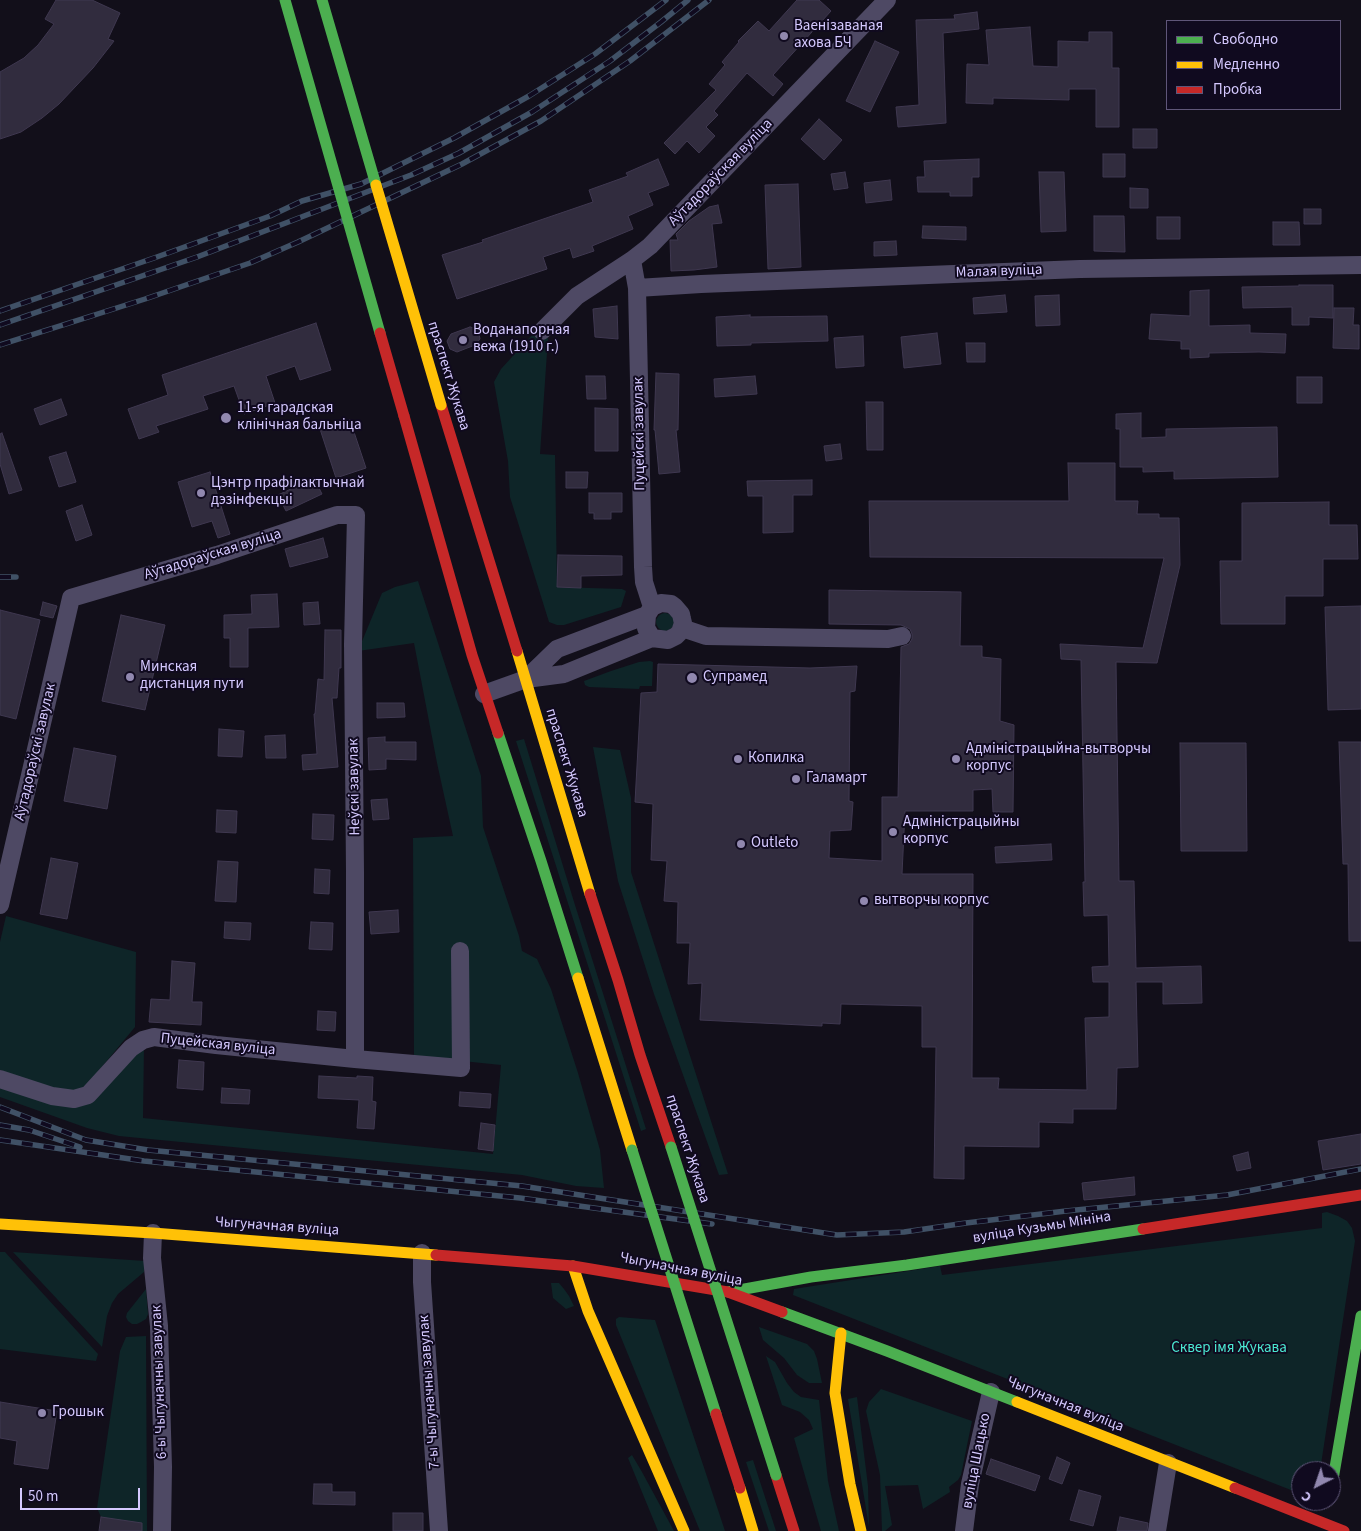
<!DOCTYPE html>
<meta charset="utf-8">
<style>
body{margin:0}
#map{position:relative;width:1361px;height:1531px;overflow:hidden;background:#120f1a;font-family:"Source Sans 3",sans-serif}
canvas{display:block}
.legend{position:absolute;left:1166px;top:20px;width:175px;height:90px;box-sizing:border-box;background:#100a1f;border:1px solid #5f5679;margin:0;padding:6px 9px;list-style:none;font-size:15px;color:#d5c9ff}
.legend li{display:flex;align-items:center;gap:10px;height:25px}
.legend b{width:25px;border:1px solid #5f5679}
.north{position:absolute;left:1291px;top:1461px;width:50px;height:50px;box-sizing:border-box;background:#100a1f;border:1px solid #5f5679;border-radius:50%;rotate:221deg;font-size:14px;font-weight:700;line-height:20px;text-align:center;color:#d5c9ff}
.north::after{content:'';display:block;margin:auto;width:18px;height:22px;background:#9188af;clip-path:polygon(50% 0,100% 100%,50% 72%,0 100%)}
.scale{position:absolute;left:20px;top:1488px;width:120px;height:22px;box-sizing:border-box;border:2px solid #d5c9ff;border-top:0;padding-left:6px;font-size:15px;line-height:18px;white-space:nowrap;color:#d5c9ff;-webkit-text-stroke:4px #100a1f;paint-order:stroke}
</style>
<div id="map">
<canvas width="1361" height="1531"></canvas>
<ul class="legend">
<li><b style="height:6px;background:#4caf50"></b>Свободно</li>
<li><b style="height:6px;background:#ffc107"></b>Медленно</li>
<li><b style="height:6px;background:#c62828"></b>Пробка</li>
</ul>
<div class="north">С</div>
<div class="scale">50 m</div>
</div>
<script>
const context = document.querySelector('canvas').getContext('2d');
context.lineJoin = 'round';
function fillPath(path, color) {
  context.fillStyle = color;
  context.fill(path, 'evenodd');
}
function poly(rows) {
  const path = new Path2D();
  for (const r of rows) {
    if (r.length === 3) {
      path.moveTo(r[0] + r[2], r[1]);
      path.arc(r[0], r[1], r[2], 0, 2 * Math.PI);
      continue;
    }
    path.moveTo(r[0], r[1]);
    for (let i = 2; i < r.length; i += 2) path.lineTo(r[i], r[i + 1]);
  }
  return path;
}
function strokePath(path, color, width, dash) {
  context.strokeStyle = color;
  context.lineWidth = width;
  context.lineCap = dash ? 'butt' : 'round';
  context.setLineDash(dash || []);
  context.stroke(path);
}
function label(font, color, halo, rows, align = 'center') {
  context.font = font + ' "Source Sans 3",sans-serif';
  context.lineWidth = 4;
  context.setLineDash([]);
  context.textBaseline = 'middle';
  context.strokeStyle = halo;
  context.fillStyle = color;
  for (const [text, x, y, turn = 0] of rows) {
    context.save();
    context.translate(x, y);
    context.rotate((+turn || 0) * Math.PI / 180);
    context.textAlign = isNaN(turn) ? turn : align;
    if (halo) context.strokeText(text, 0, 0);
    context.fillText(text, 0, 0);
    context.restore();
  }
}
fillPath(poly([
 [533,334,548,338,540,454,555,455,557,587,622,589,626,591,621,607,564,625,557,625,549,622,510,497,508,461,494,382,501,369],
 [418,581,481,776,483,827,519,936,522,951,537,959,551,989,578,1073,600,1150,604,1188,576,1186,522,1175,119,1136,87,1128,0,1097,0,1085,76,1107,144,1045,143,1118,493,1154,501,1065,414,1056,413,838,453,836,437,763,414,643,358,651,382,593,395,587],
 [665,622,9],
 [650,661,653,662,652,686,640,686,639,689,589,687,585,685,584,681,611,671,639,662],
 [524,739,575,905,646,1129,641,1131,516,741],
 [593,747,620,750,631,798,631,872,728,1174,719,1175,654,994,618,881],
 [6,916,136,952,135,1027,91,1080,79,1091,51,1090,0,1070,0,942],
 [1327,1212,1338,1216,1347,1221,1352,1228,1355,1241,1320,1471,1301,1471,1301,1489,1296,1492,793,1295,794,1289,940,1266,942,1275,1322,1228,1322,1213],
 [0,1252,5,1252,98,1354,96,1361,0,1349],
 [13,1252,145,1261,144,1272,118,1294,112,1303,107,1316,102,1347],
 [551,1283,559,1283,564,1289,569,1296,574,1306,566,1309,553,1298],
 [146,1289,148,1314,146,1319,141,1322,137,1324,132,1324,128,1321,126,1317,127,1313],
 [619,1317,655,1320,725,1531,700,1531,616,1325,616,1319],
 [759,1327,807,1344,814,1351,817,1359,822,1383,809,1383,797,1375,784,1358,763,1340],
 [146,1336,147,1531,126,1531,101,1517,97,1508,120,1351,126,1337],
 [766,1356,775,1362,787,1383,794,1392,801,1397,819,1400,828,1481,839,1531,821,1531,794,1438,813,1429,809,1420,800,1412,782,1405],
 [881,1389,972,1421,961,1475,958,1480,949,1487,950,1492,923,1509,918,1485,885,1486,892,1525,885,1531,882,1531,880,1475,866,1411,869,1402],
 [857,1397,868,1486,869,1527,848,1399],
 [632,1455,642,1472,674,1531,658,1531,628,1458],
 [753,1460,776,1531,769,1531,746,1462]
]), '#0e2528');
const building = poly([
 [56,0,92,0,120,13,108,39,114,41,93,68,59,104,42,118,21,132,0,139,0,72,24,58,38,45,54,24,45,19,56,0],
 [797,0,819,0,831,11,773,75,783,84,773,96,747,73,714,111,718,115,706,127,715,136,699,153,687,141,675,154,664,143,716,90,709,84,725,65,722,62,739,42,738,41,758,21,769,31,797,0],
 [977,12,979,29,943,33,946,123,898,127,896,107,919,105,916,20,955,19,954,15,977,12],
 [1030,27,1033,66,1058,67,1058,41,1089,42,1089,32,1112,32,1112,68,1119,68,1119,127,1096,127,1096,89,1069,89,1069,100,993,98,993,104,966,103,967,64,989,65,986,30,1030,27],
 [875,41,899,52,870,112,846,101,875,41],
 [819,119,842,140,824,160,801,139,819,119],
 [1133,129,1157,129,1157,148,1133,148,1133,129],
 [1103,154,1125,154,1125,177,1103,177,1103,154],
 [658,159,669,185,648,193,653,205,628,216,633,229,592,246,594,251,573,258,570,248,543,257,547,269,457,299,442,255,483,242,482,240,593,202,589,190,628,176,626,173,658,159],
 [979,159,979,177,972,177,972,196,950,196,950,192,918,192,917,177,925,177,924,161,979,159],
 [845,172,848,188,834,190,831,174,845,172],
 [1039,172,1064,172,1066,231,1041,232,1039,172],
 [890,180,892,200,866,203,864,183,890,180],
 [798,184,801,267,768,269,765,185,798,184],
 [1130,188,1148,189,1148,208,1130,208,1130,188],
 [718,205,722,223,712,224,717,267,694,270,671,271,670,240,678,240,676,234,689,221,709,207,718,205],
 [1304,209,1321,209,1321,224,1304,224,1304,209],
 [1094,216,1124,216,1125,252,1094,251,1094,216],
 [1157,217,1180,217,1180,239,1157,239,1157,217],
 [1273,222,1299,222,1300,245,1273,245,1273,222],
 [923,226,966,227,966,240,922,238,923,226],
 [896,241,897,255,874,256,874,242,896,241],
 [1299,285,1333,285,1333,318,1309,317,1309,325,1292,325,1292,307,1243,308,1242,287,1299,286,1299,285],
 [1209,290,1209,326,1250,325,1250,333,1286,334,1285,353,1259,352,1209,353,1209,357,1190,358,1190,349,1181,349,1181,341,1149,339,1151,314,1190,316,1190,291,1209,290],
 [1005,295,1007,312,974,314,973,298,1005,295],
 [1059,295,1060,325,1036,326,1035,296,1059,295],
 [617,306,618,339,595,337,593,309,617,306],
 [1334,308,1354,308,1353,325,1359,325,1359,349,1333,348,1334,308],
 [750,315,750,317,827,316,828,341,751,343,751,345,717,346,716,317,750,315],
 [316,323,331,370,300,380,295,366,266,376,275,403,244,414,234,386,203,396,208,409,156,426,159,432,139,439,128,409,168,395,162,375,316,323],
 [470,327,478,329,480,339,475,345,457,352,450,349,447,341,451,334,470,327],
 [937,333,941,364,904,368,901,337,937,333],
 [863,336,864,366,836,368,834,338,863,336],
 [966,343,985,343,985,362,967,362,966,343],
 [656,373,679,374,678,430,676,430,680,472,659,474,655,430,654,430,656,373],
 [586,376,605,376,606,399,587,399,586,376],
 [755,376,757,394,715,397,714,379,755,376],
 [1297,377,1322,377,1322,403,1297,403,1297,377],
 [61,399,67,415,40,425,34,409,61,399],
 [866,402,883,402,883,450,867,450,866,402],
 [595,408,618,409,618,451,595,451,595,408],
 [1141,413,1141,438,1166,437,1166,429,1277,427,1278,477,1174,479,1174,471,1143,472,1143,467,1120,467,1120,429,1116,429,1116,414,1141,413],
 [350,420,366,468,336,478,320,429,350,420],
 [2,433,22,490,9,494,0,464,0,434,2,433],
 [840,444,842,459,826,461,824,446,840,444],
 [66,452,76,482,59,487,49,457,66,452],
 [1068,463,1115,463,1115,501,1138,501,1137,514,1159,514,1159,518,1179,518,1180,565,1157,663,1116,662,1119,881,1134,881,1136,968,1201,966,1202,1003,1163,1004,1163,982,1136,982,1138,1067,1117,1068,1116,1109,1073,1109,1073,1123,1039,1122,1039,1147,964,1146,964,1179,934,1178,936,1047,922,1047,922,1006,841,1004,840,1024,822,1023,822,1026,700,1020,702,983,688,984,690,943,677,943,678,902,664,901,667,861,651,860,653,804,635,802,641,693,657,692,658,664,810,668,857,666,855,691,850,692,849,801,853,802,851,830,830,831,829,858,882,861,882,797,898,797,901,647,909,644,912,639,912,634,910,629,901,625,829,624,829,590,961,592,960,646,982,646,982,657,1001,659,1000,721,1014,725,1013,812,993,812,992,789,973,790,973,811,905,811,902,874,973,874,972,1078,999,1078,998,1089,1087,1090,1085,1018,1109,1017,1109,982,1093,982,1092,967,1109,966,1108,915,1084,916,1083,882,1085,882,1081,660,1061,659,1060,644,1143,648,1164,558,870,557,869,501,1069,501,1068,463],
 [210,472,230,534,218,538,212,521,192,527,178,482,210,472],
 [566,472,588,472,587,488,566,488,566,472],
 [314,478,322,494,286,511,278,495,314,478],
 [812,480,812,495,793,495,793,532,763,533,763,496,748,496,747,481,812,480],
 [589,493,622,493,622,512,611,512,611,519,594,519,594,513,589,513,589,493],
 [1329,502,1329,525,1357,525,1358,559,1323,559,1323,596,1285,596,1285,624,1221,624,1220,561,1242,561,1242,503,1329,502],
 [82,505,92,535,76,541,66,511,82,505],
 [323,538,328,557,290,567,285,549,323,538],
 [558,555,622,556,622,575,581,576,581,588,557,587,558,555],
 [277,594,279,627,248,628,248,667,230,667,230,638,224,638,224,615,252,614,251,595,277,594],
 [43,602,57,606,53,618,40,615,43,602],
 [318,602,320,624,304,625,303,603,318,602],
 [1361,606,1361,709,1328,710,1325,607,1361,606],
 [0,610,40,620,16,719,0,715,0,610],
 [121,615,165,625,145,710,102,701,121,615],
 [325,630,341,630,341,668,339,668,337,698,332,698,338,767,303,770,302,755,317,754,314,714,315,714,318,679,324,680,325,630],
 [377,703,404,703,405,717,377,718,377,703],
 [219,729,244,731,242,757,218,756,219,729],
 [285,735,286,758,266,758,265,736,285,735],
 [385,737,385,742,416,742,416,760,386,759,386,769,369,770,368,738,385,737],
 [1339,742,1361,742,1361,941,1349,941,1348,864,1343,864,1339,742],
 [1180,743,1246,743,1247,851,1181,851,1180,743],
 [74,748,116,756,107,809,64,801,74,748],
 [387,799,389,819,373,820,371,800,387,799],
 [217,810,237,811,236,833,216,832,217,810],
 [313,814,334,815,333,840,312,839,313,814],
 [1051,844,1052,860,996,863,995,847,1051,844],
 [51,858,78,863,67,919,40,914,51,858],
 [218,861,238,862,236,902,215,901,218,861],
 [315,869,330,870,329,894,314,893,315,869],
 [398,910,399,932,371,934,369,912,398,910],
 [225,922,251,923,250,940,224,938,225,922],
 [311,922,333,923,332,950,309,949,311,922],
 [172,961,195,963,192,1002,202,1002,201,1025,149,1022,151,999,170,1000,172,961],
 [318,1011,336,1012,335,1031,317,1030,318,1011],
 [179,1060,204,1062,203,1090,177,1088,179,1060],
 [319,1076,357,1078,357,1076,373,1077,372,1101,376,1102,374,1129,357,1128,359,1100,318,1098,319,1076],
 [222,1088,250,1090,249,1104,221,1103,222,1088],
 [460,1092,491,1094,490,1108,459,1106,460,1092],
 [481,1123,495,1125,493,1151,478,1149,481,1123],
 [1361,1134,1361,1164,1323,1170,1318,1141,1361,1134],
 [1248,1152,1251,1168,1237,1171,1233,1156,1248,1152],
 [1134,1177,1135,1195,1084,1200,1082,1183,1134,1177],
 [0,1402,57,1411,48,1469,14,1464,17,1441,0,1438,0,1402],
 [1057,1457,1070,1463,1062,1484,1049,1479,1057,1457],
 [991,1459,1040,1476,1035,1491,986,1474,991,1459],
 [314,1484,332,1484,332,1492,355,1492,355,1505,313,1504,314,1484],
 [1079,1490,1101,1496,1093,1526,1070,1520,1079,1490],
 [393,1513,423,1513,423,1531,393,1531,393,1513],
 [101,1517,142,1523,142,1531,99,1531,101,1517],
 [1120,1517,1148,1523,1147,1531,1117,1531,1120,1517]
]);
fillPath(building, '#312c3e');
strokePath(building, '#3f3850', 1);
strokePath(poly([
 [632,260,637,288,643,567,644,582,652,607],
 [637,288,701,284,1080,269,1361,265],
 [542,331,577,296,632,260,650,246,887,0],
 [661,603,671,604,675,607,681,614,682,619,683,623,680,632,676,636,668,640,652,638,646,628,647,615,652,607,661,603],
 [682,628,706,636,888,639,902,636],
 [526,679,557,649,647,615],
 [484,694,526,679,564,674,652,638],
 [0,905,71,598,217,555,337,515,356,515,353,644,355,872,355,1059],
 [0,1079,52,1096,74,1099,88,1095,131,1048,143,1040,154,1037,216,1045,355,1059,461,1068,460,951],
 [153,1233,152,1258,159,1326,163,1467,162,1531],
 [422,1253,422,1282,439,1531],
 [964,1531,970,1484,991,1392],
 [1157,1531,1168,1463]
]), '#4e4964', 18);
strokePath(poly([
 [498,733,541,861,578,978],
 [728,1292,811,1277,907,1265,1143,1229],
 [782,1312,887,1351,1017,1402],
 [1331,1491,1361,1316]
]), '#4caf50', 11);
strokePath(poly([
 [517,651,590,894],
 [578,978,632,1150],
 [0,1224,153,1233,436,1255],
 [573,1266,588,1311,684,1531],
 [841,1333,835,1393,850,1484,861,1531],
 [1017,1402,1235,1488],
 [740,1488,753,1531]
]), '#ffc107', 11);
strokePath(poly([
 [441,405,517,651],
 [404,416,472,655,498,733],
 [590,894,618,980,640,1055,671,1147],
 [1143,1229,1361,1195],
 [436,1255,573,1266,728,1292,782,1312],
 [776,1475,794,1531],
 [1235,1488,1344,1531]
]), '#c62828', 11);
const rail = poly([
 [0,311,154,258,270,216,302,201,361,184,454,138,529,96,595,54,666,0],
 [0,325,197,257,411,175,459,153,532,112,610,61,661,22,688,0],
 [0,345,145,299,250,263,298,242,462,164,541,121,630,61,709,0],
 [0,577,16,577],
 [0,1107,86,1140,148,1150,522,1186,837,1235,904,1232,966,1223,1066,1211,1227,1195,1361,1169],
 [0,1125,29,1130,80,1147],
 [0,1140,144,1161,520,1198,712,1224]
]);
strokePath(rail, '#405166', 5.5);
strokePath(rail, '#100a1f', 4, [11]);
strokePath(poly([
 [285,0,380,333],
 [322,0,376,185],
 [671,1147,776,1475],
 [632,1150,716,1414]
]), '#4caf50', 11);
strokePath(poly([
 [376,185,441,405]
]), '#ffc107', 11);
strokePath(poly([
 [380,333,404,416],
 [716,1414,740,1488]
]), '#c62828', 11);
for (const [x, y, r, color] of [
 [784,36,5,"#9188af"],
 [463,340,5,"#9188af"],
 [226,418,6,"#9188af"],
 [201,493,5,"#9188af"],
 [130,677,5,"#9188af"],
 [692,678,6,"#9188af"],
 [738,759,5,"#9188af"],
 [956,759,5,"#9188af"],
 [796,779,5,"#9188af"],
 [893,832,5,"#9188af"],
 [741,844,5,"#9188af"],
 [864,901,5,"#9188af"],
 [42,1413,5,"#9188af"]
]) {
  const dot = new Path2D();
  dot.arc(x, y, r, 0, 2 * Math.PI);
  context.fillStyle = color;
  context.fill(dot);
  strokePath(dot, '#100a1f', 2);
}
label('15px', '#d5c9ff', '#100a1f', [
 ["Ваенізаваная",794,27],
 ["ахова БЧ",794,44],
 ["Воданапорная",473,331],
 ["вежа (1910 г.)",473,348],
 ["11-я гарадская",237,409],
 ["клінічная бальніца",237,426],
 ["Цэнтр прафілактычнай",211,484],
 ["дэзінфекцыі",211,501],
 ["Минская",140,668],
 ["дистанция пути",140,685],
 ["Супрамед",703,678],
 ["Адміністрацыйна-вытворчы",966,750],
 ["корпус",966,767],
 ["Копилка",748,759],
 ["Галамарт",806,779],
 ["Адміністрацыйны",903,823],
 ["корпус",903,840],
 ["Outleto",751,844],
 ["вытворчы корпус",874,901],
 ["Грошык",52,1413]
], 'left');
label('15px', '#d5c9ff', '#100a1f', [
 ["Аўтадораўская вуліца",721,173,-46],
 ["Малая вуліца",999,272,-2],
 ["праспект Жукава",448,376,73],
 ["Пуцейскі завулак",640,434,-91],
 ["Аўтадораўская вуліца",213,555,-17],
 ["Аўтадораўскі завулак",36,752,-77],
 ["праспект Жукава",566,763,73],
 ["Неўскі завулак",355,787,-91],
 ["Пуцейская вуліца",218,1045,6],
 ["праспект Жукава",687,1149,72],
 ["Чыгуначная вуліца",277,1227,4],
 ["вуліца Кузьмы Мініна",1042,1228,-9],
 ["Чыгуначная вуліца",681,1270,11],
 ["6-ы Чыгуначны завулак",160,1382,-92],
 ["7-ы Чыгуначны завулак",430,1392,-94],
 ["Чыгуначная вуліца",1065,1405,22],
 ["вуліца Шацько",977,1461,-79]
]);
label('15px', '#4be8d2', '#100a1f', [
 ["Сквер імя Жукава",1229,1349]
]);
</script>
